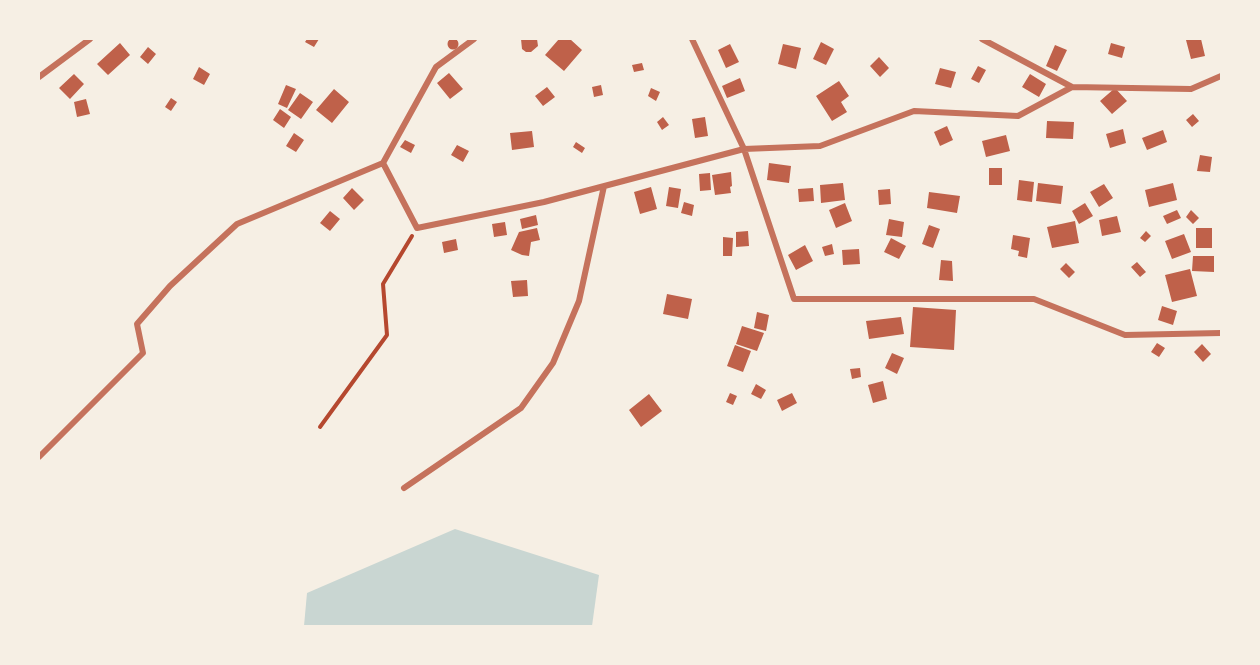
<!DOCTYPE html>
<style>
body{margin:0}
#map{position:relative;width:1260px;height:665px;overflow:hidden;background:#f6efe4;font-family:Ubuntu,sans-serif}
canvas{display:block}
.frame{position:absolute;inset:0;border:40px solid #f6efe4;pointer-events:none}
</style>
<div id="map">
<canvas width="1260" height="665"></canvas>
<div class="frame"></div>
</div>
<script>
const context = document.querySelector('canvas').getContext('2d');
context.lineJoin = 'round';
function fillPath(path, color) {
  context.fillStyle = color;
  context.fill(path, 'evenodd');
}
function poly(rows) {
  const path = new Path2D();
  for (const r of rows) {
    if (r.length === 3) {
      path.moveTo(r[0] + r[2], r[1]);
      path.arc(r[0], r[1], r[2], 0, 2 * Math.PI);
      continue;
    }
    path.moveTo(r[0], r[1]);
    for (let i = 2; i < r.length; i += 2) path.lineTo(r[i], r[i + 1]);
  }
  return path;
}
function strokePath(path, color, width, dash) {
  context.strokeStyle = color;
  context.lineWidth = width;
  context.lineCap = dash ? 'butt' : 'round';
  context.setLineDash(dash || []);
  context.stroke(path);
}
fillPath(poly([
 [455,529,599,575,592,626,304,626,307,593]
]), '#c9d6d2');
fillPath(poly([
 [453,44,5.5],
 [307,39,319,39,314,47,305,42],
 [521,39,537,39,538,46,531,52,526,52,522,49],
 [559,39,570,39,582,50,564,71,545,55],
 [1193,39,1201,39,1205,56,1191,59,1186,40],
 [821,42,834,49,826,65,813,59],
 [120,43,130,55,108,75,97,64],
 [1111,43,1125,47,1122,58,1108,54],
 [730,44,739,62,726,68,718,50],
 [783,44,801,48,796,69,778,64],
 [1055,45,1067,50,1057,71,1046,66],
 [148,47,156,54,148,64,140,57],
 [879,57,889,68,880,77,870,66],
 [642,63,644,70,634,72,632,65],
 [978,66,986,70,979,83,971,79],
 [199,67,210,74,204,85,193,79],
 [940,68,956,72,951,88,935,84],
 [449,73,463,89,450,99,437,83],
 [74,74,84,84,70,99,59,88],
 [1030,74,1046,84,1039,97,1022,87],
 [740,78,745,91,727,98,722,86],
 [839,81,849,96,841,102,847,112,832,121,816,96],
 [286,85,296,89,287,108,278,104],
 [601,85,603,95,594,97,592,87],
 [547,87,555,97,543,106,535,96],
 [651,88,660,92,656,101,648,96],
 [1115,88,1127,101,1112,114,1100,101],
 [334,89,349,102,332,123,316,110],
 [300,93,313,102,301,119,288,110],
 [171,98,177,102,171,111,165,107],
 [86,99,90,114,77,117,74,102],
 [280,109,291,117,284,128,273,120],
 [1193,114,1199,121,1192,127,1186,120],
 [663,117,669,125,662,130,657,122],
 [705,117,708,136,695,138,692,119],
 [1047,121,1074,122,1073,139,1046,138],
 [947,126,953,140,940,146,934,132],
 [1123,129,1126,143,1110,148,1106,134],
 [1163,130,1167,142,1147,150,1142,138],
 [532,131,534,147,512,150,510,133],
 [294,133,304,140,296,152,286,146],
 [1006,135,1010,151,986,157,982,141],
 [405,140,415,145,411,153,400,147],
 [576,142,585,148,582,153,573,147],
 [457,145,469,151,463,162,451,155],
 [1200,155,1212,157,1210,172,1197,171],
 [769,163,791,166,789,183,767,180],
 [989,168,1002,168,1002,185,989,185],
 [731,172,732,186,730,187,731,193,715,195,712,175],
 [710,173,711,190,700,191,699,174],
 [1019,180,1034,182,1032,202,1017,200],
 [843,183,845,200,821,203,820,185],
 [1038,183,1063,186,1061,204,1036,201],
 [1173,183,1177,200,1149,207,1145,190],
 [1104,184,1113,198,1099,207,1090,192],
 [651,187,657,209,640,214,634,192],
 [669,187,681,189,678,208,666,206],
 [352,188,364,200,354,210,343,198],
 [813,188,814,201,799,202,798,189],
 [890,189,891,204,879,205,878,190],
 [929,192,960,196,957,213,927,208],
 [684,202,694,205,692,216,681,213],
 [845,203,852,221,836,228,829,210],
 [1085,203,1093,216,1079,224,1072,211],
 [1177,210,1181,218,1167,224,1163,216],
 [1191,210,1199,218,1193,224,1186,217],
 [330,211,340,219,330,231,320,223],
 [536,215,538,225,522,229,520,219],
 [1117,216,1121,232,1102,236,1099,220],
 [889,219,904,222,902,237,886,235],
 [1075,221,1079,243,1052,248,1047,227],
 [505,222,507,235,494,237,492,224],
 [929,225,940,229,933,248,922,244],
 [537,228,540,240,531,242,529,256,522,255,511,250,519,232],
 [1196,228,1212,228,1212,248,1196,248],
 [748,231,749,246,736,247,736,232],
 [1146,231,1151,236,1145,242,1140,238],
 [1184,234,1191,252,1172,259,1165,241],
 [1013,235,1030,238,1027,258,1018,256,1019,251,1011,249],
 [723,237,733,238,732,256,723,256],
 [891,238,906,246,899,259,884,252],
 [456,239,458,250,444,253,442,242],
 [832,244,834,254,825,256,822,247],
 [805,245,813,261,796,270,788,255],
 [859,249,860,264,843,265,842,250],
 [1193,256,1214,256,1214,272,1192,271],
 [941,260,952,261,953,281,939,280],
 [1137,262,1146,272,1140,277,1131,267],
 [1066,263,1075,272,1069,278,1060,269],
 [1190,269,1197,296,1172,302,1165,275],
 [527,280,528,296,513,297,511,281],
 [667,294,692,299,688,319,663,314],
 [1162,306,1177,311,1173,325,1158,320],
 [913,307,956,310,954,350,910,347],
 [757,312,769,315,766,331,754,328],
 [901,317,904,334,869,339,866,321],
 [742,326,764,333,757,351,736,344],
 [1157,343,1165,348,1159,357,1151,352],
 [1202,344,1211,354,1203,362,1194,352],
 [735,345,751,351,743,372,727,366],
 [892,353,904,358,897,374,885,368],
 [860,368,861,377,852,379,850,369],
 [883,381,887,399,873,403,868,385],
 [756,384,766,390,761,399,751,394],
 [730,393,737,396,733,405,726,402],
 [792,393,797,403,782,411,777,400],
 [649,394,662,411,641,427,629,410]
]), '#bf614a');
strokePath(poly([
 [320,427,387,335,383,284,412,236]
]), '#b5482f', 4);
strokePath(poly([
 [474,39,436,67,383,163,417,228,544,202,744,149,692,39],
 [982,39,1072,87,1018,116,914,111,820,146,744,149,794,299,1034,299,1125,335,1221,333],
 [39,77,90,39],
 [1072,87,1191,89,1221,76],
 [39,457,143,353,137,324,170,286,237,224,383,163],
 [404,488,521,408,553,363,579,301,604,186]
]), '#c5725c', 6);
</script>
